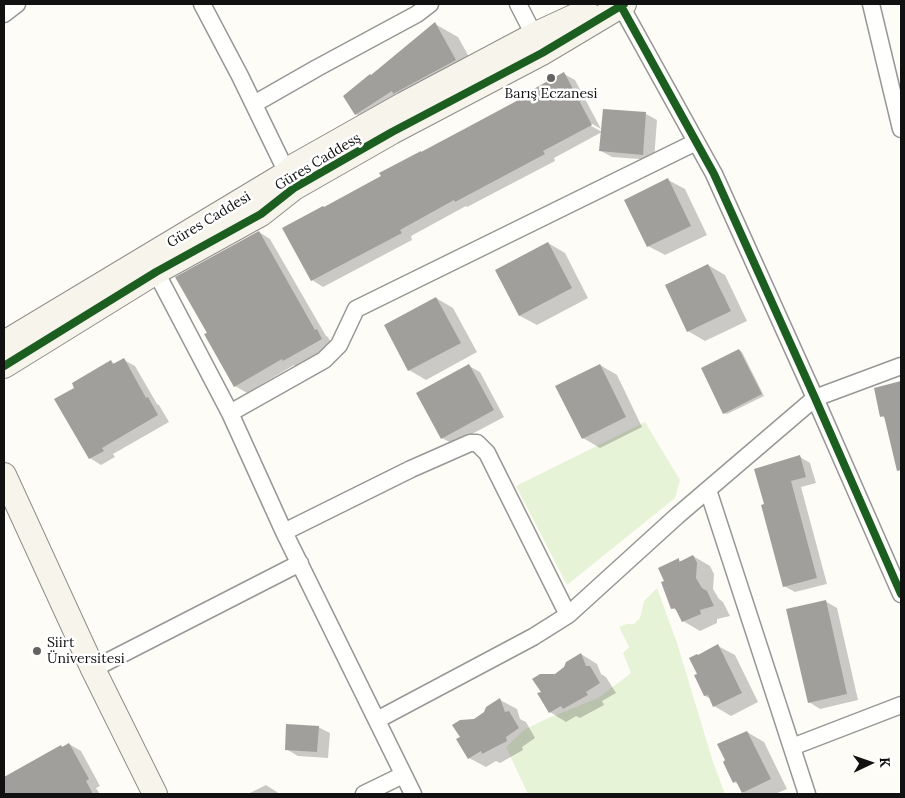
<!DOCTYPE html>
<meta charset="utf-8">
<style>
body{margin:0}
#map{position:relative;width:905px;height:798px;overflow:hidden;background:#fdfcf7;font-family:Lora,serif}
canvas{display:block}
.frame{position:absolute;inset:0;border:5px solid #111;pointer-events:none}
.north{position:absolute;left:845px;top:738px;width:50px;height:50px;-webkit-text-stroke:4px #fff;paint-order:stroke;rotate:87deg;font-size:14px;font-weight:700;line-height:20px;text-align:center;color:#111}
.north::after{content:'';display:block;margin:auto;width:18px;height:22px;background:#111;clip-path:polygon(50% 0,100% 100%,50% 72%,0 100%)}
</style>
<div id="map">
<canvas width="905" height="798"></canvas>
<div class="frame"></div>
<div class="north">K</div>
</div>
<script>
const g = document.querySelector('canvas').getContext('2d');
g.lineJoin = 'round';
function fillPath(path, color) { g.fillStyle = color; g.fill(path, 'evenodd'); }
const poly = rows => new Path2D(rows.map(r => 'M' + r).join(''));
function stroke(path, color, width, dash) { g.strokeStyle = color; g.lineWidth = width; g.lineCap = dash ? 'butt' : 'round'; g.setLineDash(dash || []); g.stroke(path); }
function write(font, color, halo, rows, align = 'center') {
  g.font = font + ' Lora,serif'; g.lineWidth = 5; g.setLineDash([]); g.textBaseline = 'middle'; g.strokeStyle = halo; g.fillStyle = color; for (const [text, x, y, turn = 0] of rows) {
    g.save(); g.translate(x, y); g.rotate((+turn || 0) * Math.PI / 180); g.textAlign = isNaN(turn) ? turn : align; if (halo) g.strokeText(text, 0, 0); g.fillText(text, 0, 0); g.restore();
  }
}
fillPath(poly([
 [645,422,680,480,675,498,567,585,516,486],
 [657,588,677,643,713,762,725,794,528,794,506,747,524,730,544,720,598,698,631,673,623,653,629,647,619,627,627,624,634,624,640,618,644,601]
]), '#e7f3d7');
fillPath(poly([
 [435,24,458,37,478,73,379,128,356,114,371,76],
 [564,74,575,80,601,129,587,121,586,123,602,132,554,158,555,161,467,207,466,206,411,236,412,240,323,287,312,280,325,208,422,153,526,98],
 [646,114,657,120,654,160,612,157,601,151],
 [668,180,685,189,707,235,665,255,648,246],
 [259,232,270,239,326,336,328,337,332,345,296,367,294,365,247,393,235,386,209,333],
 [548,243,565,253,588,298,537,325,520,316,497,271],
 [708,265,725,275,747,321,705,341,688,331,666,286],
 [436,298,453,308,477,352,426,380,409,370],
 [739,350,742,352,764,396,727,414,724,413],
 [124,360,135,366,157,404,159,405,169,422,113,454,115,457,101,465,90,458,76,388,111,362,115,364],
 [600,365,617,375,642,427,600,448,583,438],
 [469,366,480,372,504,417,453,444,442,438],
 [901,382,901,458,894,454,886,419,882,416,875,389],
 [800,457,810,463,816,483,801,487,827,584,795,592,784,586,766,505],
 [693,556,710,566,714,574,713,589,719,599,723,602,730,616,717,619,717,623,700,631,683,621,678,611,672,608,666,582,679,560,682,562],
 [825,601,837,608,858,700,820,709,809,702],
 [718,646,735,655,758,702,731,716,714,706,711,699,705,696,698,674,698,656],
 [581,654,597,664,601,674,606,677,616,693,602,701,604,705,580,718,576,716,566,722,550,712,543,692,555,675],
 [500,700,517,709,520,719,526,722,535,738,522,747,523,750,500,763,496,761,486,767,469,758,475,720],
 [318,727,330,733,328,758,298,756,286,749],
 [747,732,764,742,787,789,775,794,746,794,743,792,740,785,734,782],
 [69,744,81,751,100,786,96,788,100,794,4,794,4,779,61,746,63,748],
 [266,785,277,792,279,794,248,794]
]), '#0003');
fillPath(poly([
 [435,22,456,60,393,94,392,91,355,115,343,96,370,74,371,75],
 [564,72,592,125,543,151,545,154,455,202,454,200,400,230,402,233,311,281,282,228,323,206,324,207,381,176,379,173,421,151,421,152,468,127,524,97,523,95],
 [603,109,646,112,643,155,599,151],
 [668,178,691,226,647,247,624,200],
 [259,231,315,330,317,329,322,339,283,361,282,359,234,387,204,334,207,333,175,277],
 [548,242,572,288,519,316,495,270],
 [708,264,731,311,687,332,665,285],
 [436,297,461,343,408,371,384,325],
 [739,349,762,394,723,414,701,368],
 [124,358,146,398,148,397,158,415,102,448,104,451,89,459,54,399,74,388,72,383,111,360,113,364],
 [469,364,494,410,441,439,416,393],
 [600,364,626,417,582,439,555,386],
 [901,381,901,470,897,471,884,416,880,417,874,388],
 [800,455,806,477,791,481,817,578,783,587,761,505,764,504,754,469],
 [693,555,697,563,696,578,702,588,707,591,714,606,700,610,701,614,682,622,675,608,671,609,661,582,664,581,658,568,679,558,679,562],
 [826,600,847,694,808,703,786,609],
 [718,644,742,693,713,707,708,695,704,696,694,675,697,674,689,658,697,654,698,655],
 [581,653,586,666,590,666,600,683,586,692,588,695,563,709,561,706,549,713,537,693,541,692,532,679,540,674,555,674,564,667,566,662],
 [500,698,505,712,509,711,519,728,506,737,507,741,482,754,481,751,468,759,456,739,460,737,452,725,460,720,474,719,484,712,486,707],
 [286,724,319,726,317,752,285,750],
 [747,731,771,779,742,793,736,781,733,783,723,762,725,760,717,744],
 [69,743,89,779,86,781,93,794,4,794,4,777,61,745,62,747]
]), '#a19f9c');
const street = poly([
 [202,4,240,76,291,181],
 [518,4,534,35],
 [871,4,901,129],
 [621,6,714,174,815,398,901,594],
 [4,14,17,4],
 [254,104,317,68,417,14,430,4],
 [156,272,230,413,284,532,413,794],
 [230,413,324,360,339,345,356,309,696,142],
 [708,490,807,794],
 [284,532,411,469,470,443,477,443,487,453,568,615],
 [93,669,300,563],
 [377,720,533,637,568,615,677,516,815,398,901,366],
 [792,747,901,705],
 [364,794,403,775]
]);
const secondary = poly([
 [4,343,287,173,294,166,404,104,534,35,586,11],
 [4,366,156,272,261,214,294,188,392,132,542,53,624,4],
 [4,475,93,669,155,794]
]);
stroke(street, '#979795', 19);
stroke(secondary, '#8e8d8b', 26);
stroke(street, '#fffffe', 16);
stroke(secondary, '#f6f4eb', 24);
stroke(poly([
 [621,6,714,174,815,398,901,594],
 [4,366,156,272,261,214,294,188,392,132,542,53,624,4]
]), '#1b5e20', 8);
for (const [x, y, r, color] of [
 [551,78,5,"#646362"],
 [37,651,5,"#646362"]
]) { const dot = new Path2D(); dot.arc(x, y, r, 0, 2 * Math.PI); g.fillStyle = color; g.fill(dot); stroke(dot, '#fff', 2); }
write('14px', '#111', '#fff', [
 ["Barış Eczanesi",551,94],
 ["Siirt",47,643,"left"],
 ["Üniversitesi",47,659,"left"]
]);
write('14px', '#111', '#fff', [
 ["Güres Caddesş",318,162,-31],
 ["Güres Caddesi",209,220,-31]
]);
</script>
